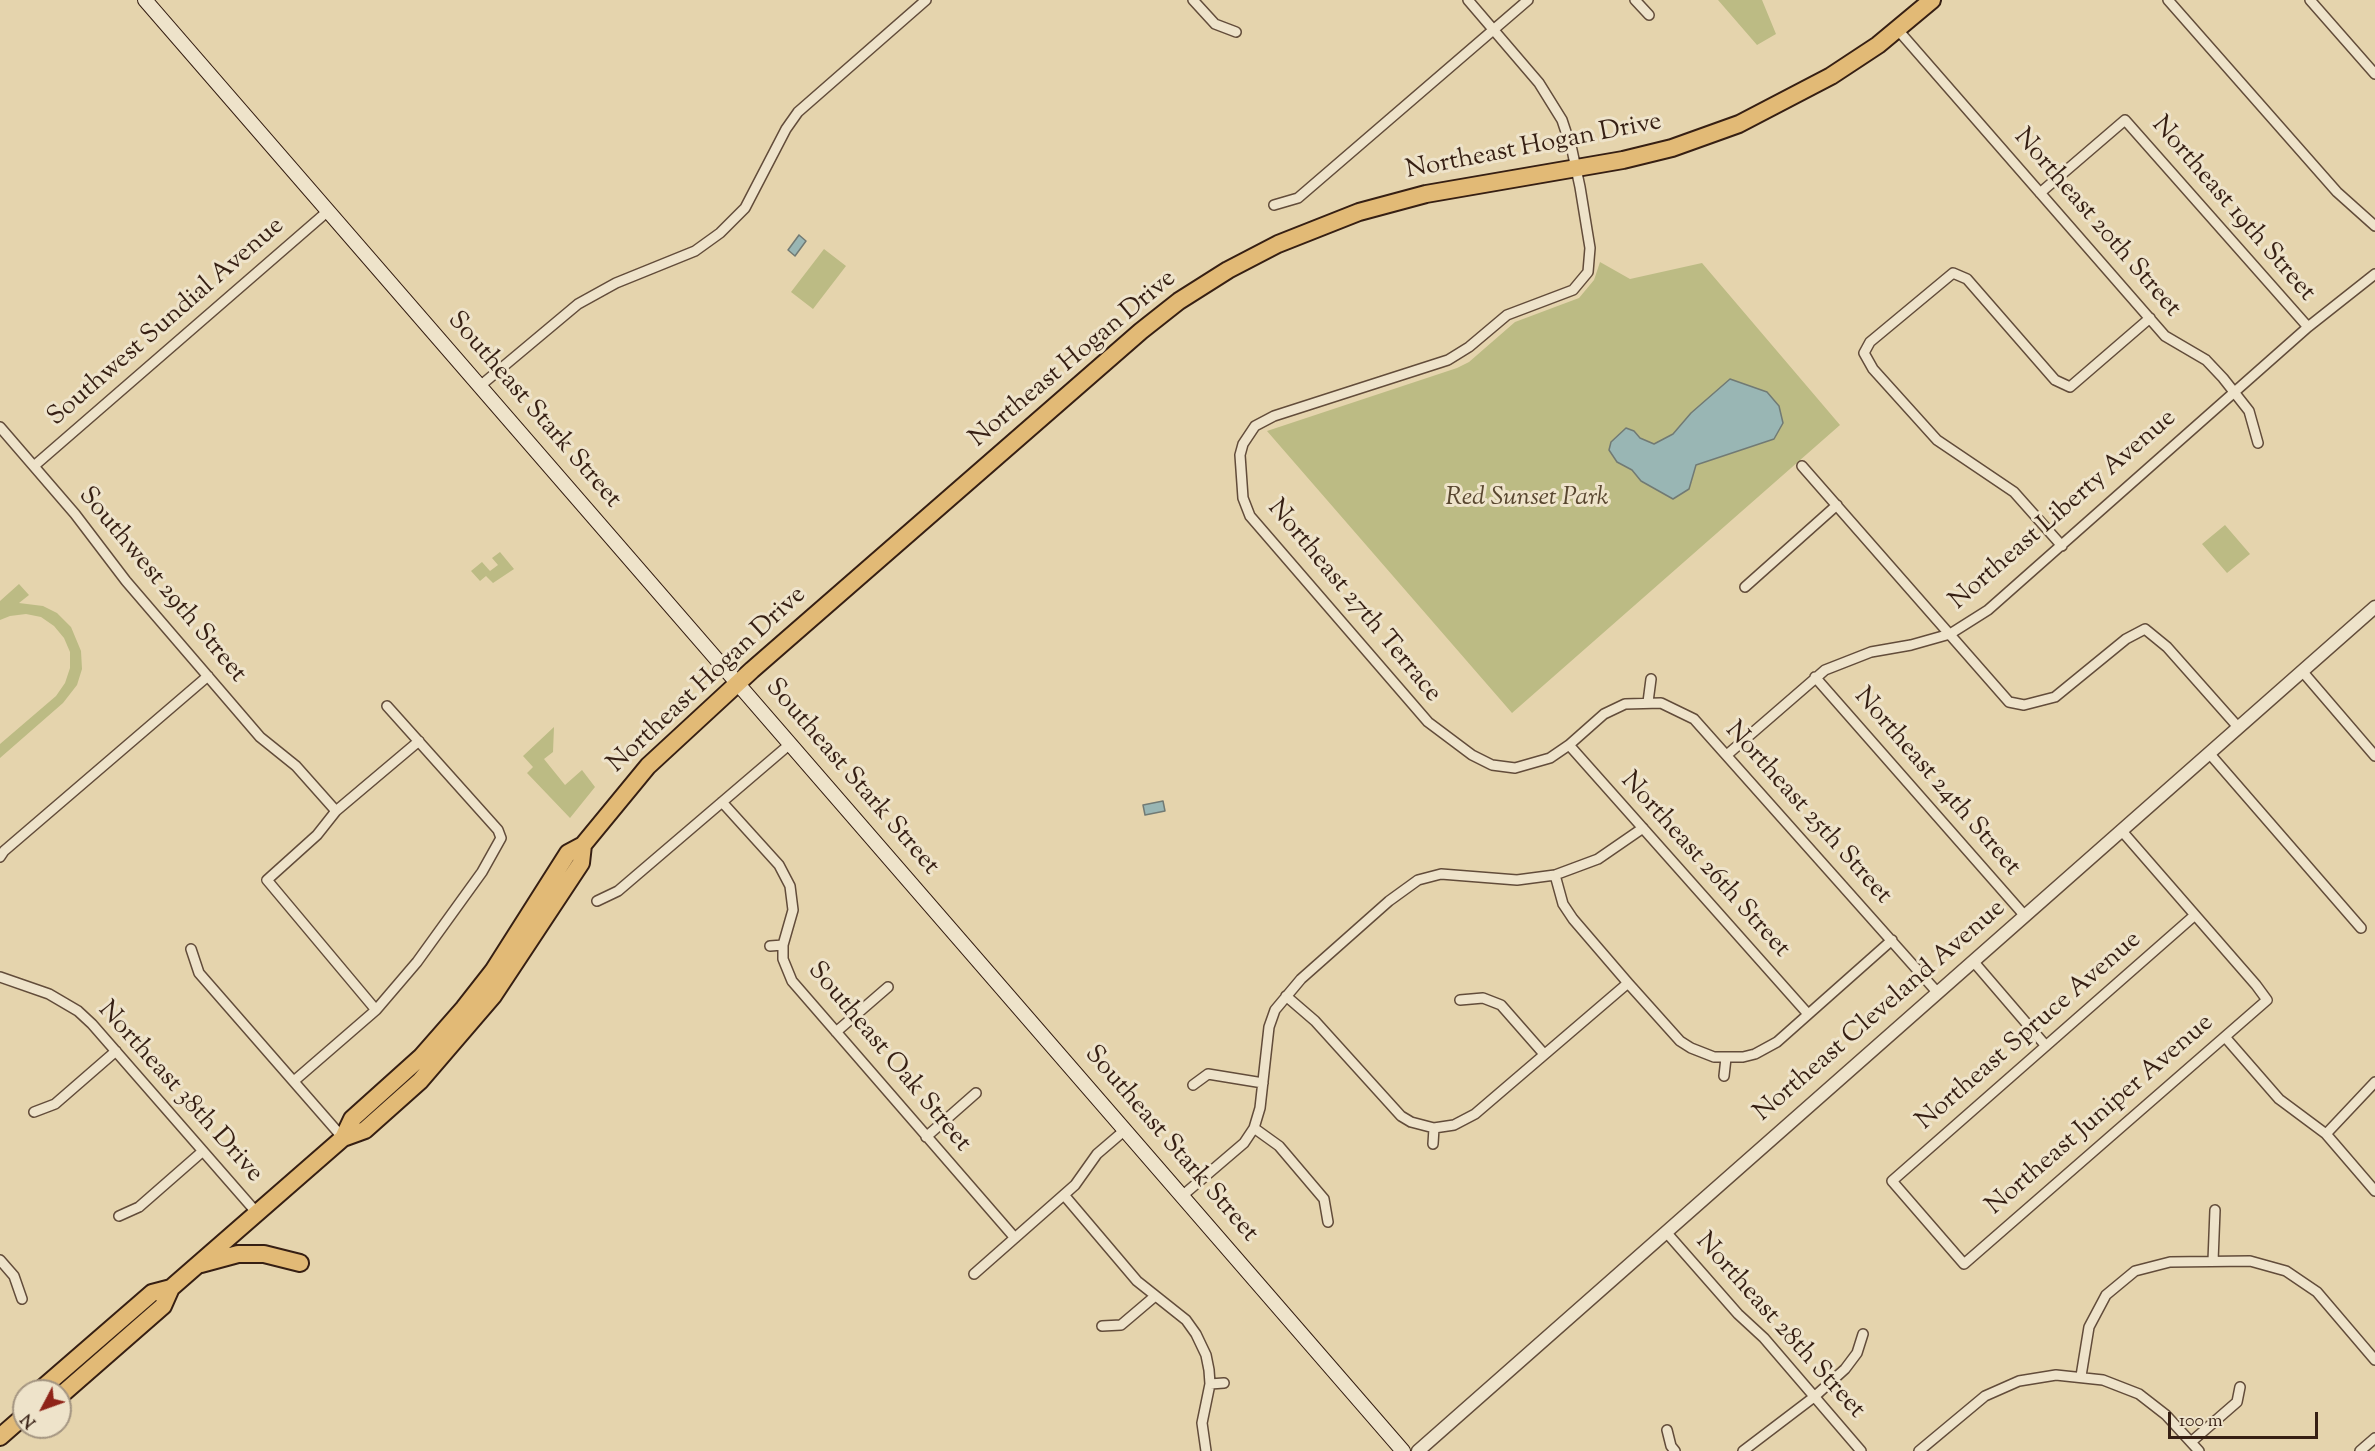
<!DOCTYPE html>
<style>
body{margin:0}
#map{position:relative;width:2375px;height:1451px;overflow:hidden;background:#e5d4ad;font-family:"Sorts Mill Goudy",serif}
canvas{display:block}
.north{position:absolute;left:12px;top:1379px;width:60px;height:60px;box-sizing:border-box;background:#eee3ca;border:2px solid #a49581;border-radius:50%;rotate:229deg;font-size:16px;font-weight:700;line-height:24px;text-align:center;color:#361f13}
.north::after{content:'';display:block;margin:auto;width:21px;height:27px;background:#8f2418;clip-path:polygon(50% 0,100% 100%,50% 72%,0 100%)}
.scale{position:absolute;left:2168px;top:1412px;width:150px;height:27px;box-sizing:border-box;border:3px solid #361f13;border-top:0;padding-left:8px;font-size:18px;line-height:21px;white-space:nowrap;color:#361f13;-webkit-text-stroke:4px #eee3ca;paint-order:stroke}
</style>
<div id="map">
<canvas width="2375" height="1451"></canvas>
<div class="north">N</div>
<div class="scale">100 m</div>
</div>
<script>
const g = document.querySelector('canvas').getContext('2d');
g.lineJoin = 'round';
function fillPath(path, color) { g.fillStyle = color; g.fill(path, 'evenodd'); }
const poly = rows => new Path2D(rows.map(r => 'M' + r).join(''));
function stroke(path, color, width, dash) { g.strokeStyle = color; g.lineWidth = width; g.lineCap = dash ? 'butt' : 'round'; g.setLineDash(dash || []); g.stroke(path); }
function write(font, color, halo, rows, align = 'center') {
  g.font = font + ' "Sorts Mill Goudy",serif'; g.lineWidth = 6; g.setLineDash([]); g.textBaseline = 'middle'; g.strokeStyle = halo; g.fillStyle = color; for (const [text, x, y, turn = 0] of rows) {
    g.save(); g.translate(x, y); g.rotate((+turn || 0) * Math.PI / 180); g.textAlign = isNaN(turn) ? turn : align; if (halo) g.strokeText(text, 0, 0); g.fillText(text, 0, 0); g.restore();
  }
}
fillPath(poly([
 [1718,0,1762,0,1776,34,1757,45],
 [824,249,846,266,813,309,791,292],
 [1600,262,1630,279,1702,263,1840,425,1512,713,1267,431,1457,368,1469,362,1515,322,1579,298,1594,280],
 [2225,525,2250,554,2227,573,2202,544],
 [500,552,514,569,493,583,486,576,480,581,471,571,482,562,490,571,498,565,492,558],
 [19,584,29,595,19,603,43,606,57,613,71,627,81,651,82,669,77,685,63,703,0,758,0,744,56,696,65,683,70,668,70,652,64,638,54,626,41,617,26,614,10,616,0,620,0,601],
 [554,727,553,752,544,759,565,785,582,770,595,787,570,818,527,773,533,767,523,756]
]), '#bcbb84');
const water = poly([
 [799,235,806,241,795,256,788,250,799,235],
 [1730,379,1767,392,1779,406,1783,423,1774,439,1696,465,1689,489,1673,499,1641,481,1632,470,1617,462,1609,450,1611,442,1626,428,1634,431,1640,438,1654,444,1673,434,1691,413,1730,379],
 [1163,801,1165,811,1145,815,1143,805,1163,801]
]);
fillPath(water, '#99b6b4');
stroke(water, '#717a74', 1.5);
const minor = poly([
 [1193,0,1215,24,1236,32],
 [1468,0,1539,83,1562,120,1572,150,1580,187,1590,248,1588,272,1573,290,1507,315,1469,347,1448,360,1274,416,1255,426,1243,444,1240,455,1243,498,1250,516,1428,722,1472,755,1492,765,1515,768,1550,758,1569,745,1604,714,1625,704,1661,703,1694,719,1937,992],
 [1635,0,1649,15],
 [2168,0,2337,192,2375,226],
 [2310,0,2375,74],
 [1898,30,2165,336,2206,360,2223,378,2249,411,2258,443],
 [2040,193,2125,120,2308,327],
 [1274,205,1298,198,1528,0],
 [480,386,578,304,616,283,695,251,720,233,745,208,786,129,798,112,926,0],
 [0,427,75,514,126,581,260,737,296,766,336,811],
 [34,466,328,211],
 [1802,466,2009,702,2024,705,2055,697,2126,639,2145,629,2167,647,2238,727],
 [2062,546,2014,492,1937,440,1873,369,1864,353,1870,342,1953,273,1967,279,2055,380,2070,387,2150,318],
 [1745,587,1837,505],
 [2302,671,2375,756],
 [1815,677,2025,916],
 [1648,702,1651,679],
 [1569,745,1808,1014],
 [2209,753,2361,928],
 [1728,754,1825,670,1871,652,1911,645,1950,634,1988,610,2308,327,2375,274],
 [722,802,779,865,790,886,793,910,783,945,783,959,792,981,1015,1238],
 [2121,830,2256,985,2267,1000,1964,1264,1892,1181,2195,915],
 [0,857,4,851,208,676],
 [1555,875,1563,904,1573,919,1628,983,1680,1041,1691,1048,1714,1057,1743,1057,1755,1054,1777,1042,1892,940],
 [597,901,618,891,790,744],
 [770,946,783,945],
 [191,949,199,973,343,1138],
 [1973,961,2046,1046],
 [0,977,49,994,78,1011,92,1024,257,1213],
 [1286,996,1315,1021,1401,1116,1411,1122,1434,1128,1454,1125,1475,1114,1628,983],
 [1460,1000,1483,998,1501,1005,1544,1054],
 [376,1010,267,880,317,835,336,811,419,741],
 [836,1032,888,987],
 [2225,1037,2279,1099,2326,1134,2375,1191],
 [1724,1076,1726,1058],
 [294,1081,376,1010,417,962,482,872,501,838,498,830,387,706],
 [1193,1085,1208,1074,1263,1083],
 [34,1112,55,1104,116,1051],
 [1254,1128,1279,1146,1324,1199,1328,1222],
 [2326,1134,2375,1082],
 [926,1137,976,1093],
 [1433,1144,1434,1128],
 [1064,1195,1137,1281,1186,1320,1196,1334,1206,1355,1209,1370,1210,1384,1202,1423,1206,1451],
 [1182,1196,1244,1143,1254,1128,1260,1108,1269,1027,1275,1010,1301,979,1389,901,1418,880,1441,874,1517,880,1555,875,1598,859,1643,828],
 [119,1216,139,1207,203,1151],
 [1666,1232,1738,1314,1764,1338,1861,1451],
 [0,1260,14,1276,22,1299],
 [2213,1261,2215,1210],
 [974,1274,1075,1185,1097,1154,1125,1130],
 [1102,1326,1121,1325,1154,1297],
 [2081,1376,2089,1327,2106,1295,2135,1271,2170,1262,2250,1261,2286,1271,2317,1292,2375,1360],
 [1210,1384,1224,1383],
 [1667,1430,1671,1446,1675,1451],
 [2191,1442,2237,1402,2240,1387],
 [1743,1451,1814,1397,1845,1369,1857,1353,1863,1334],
 [1919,1451,1985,1396,2019,1381,2056,1375,2103,1380,2139,1394,2166,1415,2199,1451],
 [2360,1451,2375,1438]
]);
const tertiary = poly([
 [1418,1451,2375,607]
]);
const secondary = poly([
 [145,0,1403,1451]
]);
const trunk = poly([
 [343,1138,352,1119,421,1057,464,1008,493,971,568,853,583,845,648,766,752,670,1141,331,1179,301,1228,270,1278,244,1359,212,1426,194,1623,160,1672,148,1739,124,1831,76,1878,45,1932,0],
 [201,1264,238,1254,264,1254,300,1263],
 [39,1391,152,1293,171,1288,343,1138,365,1130,420,1081,493,996,581,863,583,845],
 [60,1396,163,1306,171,1288],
 [0,1437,24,1416]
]);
stroke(minor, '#624c3a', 12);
stroke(tertiary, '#624c3a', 15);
stroke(secondary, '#361f13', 16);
stroke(trunk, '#361f13', 20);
stroke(minor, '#eee3ca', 9);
stroke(tertiary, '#eee3ca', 12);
stroke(secondary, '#eee3ca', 14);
stroke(trunk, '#e2ba76', 16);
write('26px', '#361f13', '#eee3ca', [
 ["Northeast Hogan Drive",1534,148,-11],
 ["Northeast 19th Street",2232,210,49],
 ["Northeast 20th Street",2096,224,49],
 ["Southwest Sundial Avenue",167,323,-41],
 ["Northeast Hogan Drive",1074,360,-40],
 ["Southeast Stark Street",533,411,49],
 ["Northeast Liberty Avenue",2064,511,-41],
 ["Southwest 29th Street",161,586,50],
 ["Northeast 27th Terrace",1353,602,50],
 ["Northeast Hogan Drive",708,681,-43],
 ["Southeast Stark Street",851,778,49],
 ["Northeast 24th Street",1936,783,49],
 ["Northeast 25th Street",1807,814,48],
 ["Northeast 26th Street",1704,866,48],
 ["Northeast Cleveland Avenue",1881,1012,-41],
 ["Northeast Spruce Avenue",2030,1032,-41],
 ["Southeast Oak Street",888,1058,50],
 ["Northeast 38th Drive",179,1093,48],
 ["Northeast Juniper Avenue",2101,1116,-41],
 ["Southeast Stark Street",1170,1145,49],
 ["Northeast 28th Street",1779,1327,48]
]);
write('italic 26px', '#58462f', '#eee3ca', [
 ["Red Sunset Park",1527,500]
]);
</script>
